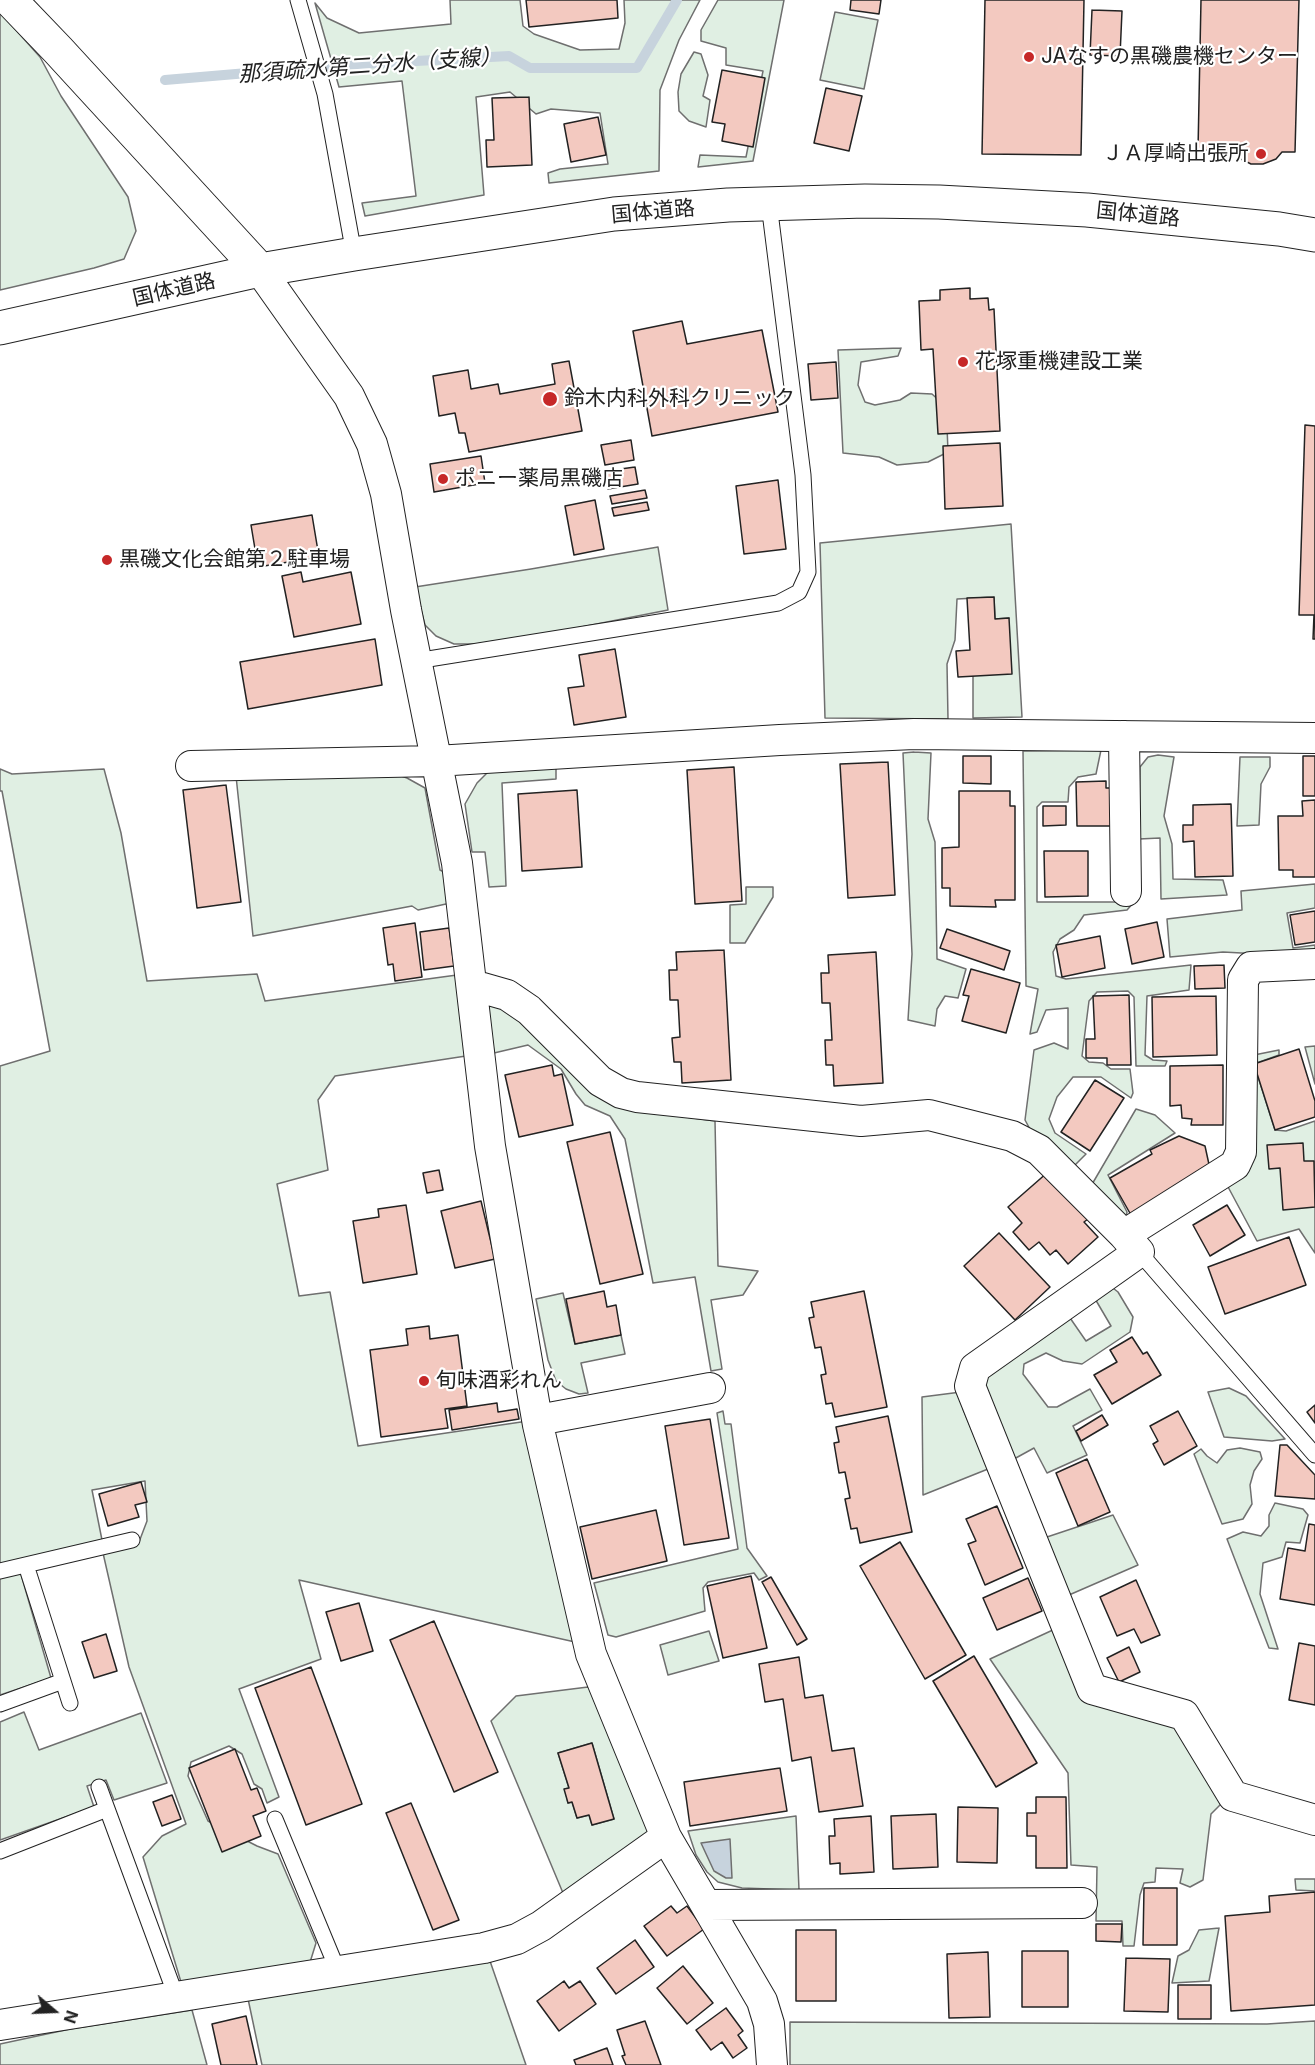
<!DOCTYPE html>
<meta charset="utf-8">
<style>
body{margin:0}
#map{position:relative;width:1315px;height:2065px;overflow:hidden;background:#fff;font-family:Inter,sans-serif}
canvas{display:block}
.north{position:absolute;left:24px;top:1981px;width:60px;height:60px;-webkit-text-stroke:4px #fff;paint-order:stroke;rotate:109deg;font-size:16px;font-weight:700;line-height:24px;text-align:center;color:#222}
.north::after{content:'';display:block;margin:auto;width:21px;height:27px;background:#222;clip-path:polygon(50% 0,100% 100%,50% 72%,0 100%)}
</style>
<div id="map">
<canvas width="1315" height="2065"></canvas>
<div class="north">N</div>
</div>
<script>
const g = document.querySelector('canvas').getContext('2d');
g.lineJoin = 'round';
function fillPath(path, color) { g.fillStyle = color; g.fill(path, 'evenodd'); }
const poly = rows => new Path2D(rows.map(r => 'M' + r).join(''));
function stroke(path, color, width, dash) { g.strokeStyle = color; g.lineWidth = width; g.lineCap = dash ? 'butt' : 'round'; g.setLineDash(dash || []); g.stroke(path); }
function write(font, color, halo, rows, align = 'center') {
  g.font = font + ' Inter,"Noto Sans JP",sans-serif'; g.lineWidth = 4.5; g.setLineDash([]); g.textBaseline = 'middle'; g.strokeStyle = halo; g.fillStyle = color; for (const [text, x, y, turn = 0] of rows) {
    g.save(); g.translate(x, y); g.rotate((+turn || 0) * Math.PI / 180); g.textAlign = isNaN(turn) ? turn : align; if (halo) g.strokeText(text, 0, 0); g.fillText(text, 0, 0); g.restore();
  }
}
const green = poly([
 [450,0,520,0,523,26,534,34,580,50,619,49,625,23,624,0,700,0,679,40,660,90,659,171,549,183,548,173,560,169,608,164,600,113,551,109,536,114,510,92,476,97,484,195,365,216,362,203,416,196,402,81,339,87,315,3,327,18,359,33,451,24,450,0],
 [718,0,784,0,753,161,698,167,700,155,746,157,763,71,726,65,726,48,701,41,701,30,718,0],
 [0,12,40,57,61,96,128,197,136,231,124,259,94,268,0,290,0,12],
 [835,12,878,20,864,89,820,80,835,12],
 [694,52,701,54,708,75,703,96,710,100,706,127,689,121,679,111,678,92,681,74,694,52],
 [901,348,898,356,861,362,858,385,865,402,875,405,900,400,911,393,932,394,943,404,947,426,948,452,928,462,897,465,879,457,843,453,838,350,901,348],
 [1011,524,1022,717,973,718,973,676,1009,618,995,619,994,597,957,599,955,640,947,664,948,719,825,718,820,543,1011,524],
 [658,547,668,610,556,632,476,644,454,644,436,636,425,625,415,587,531,569,658,547],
 [1101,750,1096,774,1078,777,1069,787,1068,802,1042,802,1037,807,1037,902,1134,902,1127,910,1084,915,1074,930,1060,939,1053,952,1056,976,1066,979,1191,965,1189,990,1147,996,1145,1055,1153,1060,1167,1061,1165,1066,1136,1066,1134,997,1128,991,1097,992,1089,1001,1082,1056,1089,1062,1103,1063,1111,1069,1130,1069,1133,1093,1131,1098,1101,1077,1073,1077,1057,1097,1049,1119,1055,1133,1086,1154,1073,1167,1031,1131,1025,1120,1034,1050,1054,1043,1068,1049,1068,1008,1046,1010,1037,1032,1030,1034,1038,989,1026,986,1023,751,1101,750],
 [914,752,931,753,928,819,935,842,937,959,966,969,958,998,945,996,937,1009,935,1026,908,1020,912,954,903,753,914,752],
 [1158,755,1174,757,1164,816,1172,844,1173,879,1223,880,1227,895,1161,899,1160,838,1139,839,1140,767,1148,757,1158,755],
 [1240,757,1270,757,1270,767,1261,784,1259,825,1237,826,1240,757],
 [556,767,556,779,502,783,506,886,489,887,485,852,472,852,465,804,477,783,488,772,556,767],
 [0,769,12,774,104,769,121,833,147,981,257,974,265,1001,457,975,466,1056,335,1076,318,1100,328,1170,277,1184,299,1296,330,1292,358,1446,528,1421,575,1642,299,1580,321,1659,239,1689,279,1797,267,1803,262,1789,254,1784,242,1754,229,1746,191,1762,188,1776,208,1821,257,1846,278,1854,316,1943,307,1972,181,1982,143,1857,162,1836,186,1824,129,1667,103,1553,139,1542,147,1521,145,1481,92,1490,103,1545,20,1571,51,1678,0,1695,0,1066,50,1051,2,791,0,791,0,769],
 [387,771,407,778,425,788,440,870,444,872,452,897,446,904,418,910,412,906,253,936,236,776,387,771],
 [1315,884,1315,908,1287,913,1293,948,1315,945,1315,957,1223,952,1170,957,1167,919,1242,910,1241,891,1315,884],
 [746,887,773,887,773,897,745,943,730,943,730,905,746,904,746,887],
 [494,1003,657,1113,715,1121,718,1266,758,1271,743,1295,711,1300,722,1369,711,1371,695,1277,653,1283,625,1139,610,1116,585,1105,576,1094,561,1069,528,1045,494,1053,488,1005,494,1003],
 [1315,1046,1315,1084,1305,1047,1315,1046],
 [1279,1050,1279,1055,1254,1064,1275,1130,1286,1131,1315,1121,1315,1253,1299,1229,1257,1241,1227,1185,1249,1056,1279,1050],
 [1136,1109,1155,1115,1175,1133,1108,1175,1127,1212,1126,1217,1091,1186,1136,1109],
 [1109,1285,1118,1292,1133,1317,1130,1332,1082,1364,1063,1361,1046,1353,1024,1364,1023,1374,1048,1407,1057,1407,1090,1389,1102,1410,1073,1426,1087,1455,1047,1473,1034,1448,1014,1459,982,1387,986,1373,1068,1315,1086,1341,1111,1326,1094,1297,1109,1285],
 [563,1293,575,1344,621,1335,625,1354,581,1363,588,1393,579,1394,566,1389,556,1381,548,1360,536,1299,563,1293],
 [1229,1388,1246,1396,1285,1439,1272,1441,1224,1437,1208,1392,1229,1388],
 [961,1392,963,1409,988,1469,923,1495,922,1397,961,1392],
 [723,1411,725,1424,731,1424,747,1548,767,1576,759,1580,754,1573,708,1582,703,1588,705,1611,616,1637,608,1635,594,1583,738,1549,717,1413,723,1411],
 [1240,1448,1260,1452,1262,1459,1254,1471,1250,1485,1252,1504,1243,1519,1222,1524,1194,1454,1201,1449,1207,1456,1217,1463,1227,1450,1240,1448],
 [1275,1503,1303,1509,1308,1515,1300,1543,1286,1542,1282,1557,1263,1563,1260,1594,1278,1649,1269,1648,1227,1539,1243,1532,1261,1536,1269,1526,1269,1515,1275,1503],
 [1113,1515,1138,1565,1069,1595,1044,1538,1113,1515],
 [1055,1629,1086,1700,1178,1725,1221,1804,1211,1814,1203,1880,1190,1887,1180,1883,1183,1869,1156,1868,1155,1882,1144,1883,1140,1895,1134,1946,1123,1946,1122,1921,1096,1921,1097,1867,1071,1865,1068,1773,990,1659,1055,1629],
 [709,1631,719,1661,668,1675,660,1645,709,1631],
 [588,1687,601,1700,653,1830,563,1893,491,1721,516,1696,588,1687],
 [592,1743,614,1819,592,1825,589,1815,577,1818,572,1802,568,1803,565,1789,569,1788,558,1753,592,1743],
 [24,1712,39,1750,141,1713,167,1783,114,1800,106,1780,87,1786,94,1807,0,1840,0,1722,24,1712],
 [796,1816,799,1890,742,1888,718,1882,707,1872,696,1855,688,1831,796,1816],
 [1295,1879,1315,1879,1315,1891,1296,1890,1295,1879],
 [1219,1928,1209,1981,1172,1983,1178,1956,1189,1950,1199,1930,1219,1928],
 [490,1961,526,2065,262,2065,247,1994,490,1961],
 [192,2010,207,2065,0,2065,0,2044,70,2029,192,2010],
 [1315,2021,1315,2065,790,2065,790,2022,1267,2024,1315,2021]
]);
fillPath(green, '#e0efe3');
stroke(green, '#6f6f6f', 1.5);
const water = poly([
 [730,1839,732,1878,726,1878,714,1871,701,1843,730,1839]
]);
fillPath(water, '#c7d3dd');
stroke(water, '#6f6f6f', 1.5);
stroke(poly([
 [165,80,342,65,509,56,530,68,637,68,677,0]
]), '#c7d3dd', 10);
const building = poly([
 [526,0,617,0,618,18,529,27,526,0],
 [851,0,881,0,879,14,850,10,851,0],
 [985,0,1084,0,1081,155,982,154,985,0],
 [1201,0,1299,0,1295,152,1282,152,1276,159,1263,164,1251,164,1241,159,1232,151,1198,150,1201,0],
 [1092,10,1122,11,1120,56,1090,55,1092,10],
 [722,70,765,78,753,147,722,141,725,124,712,122,722,70],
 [826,88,862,96,849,151,814,143,826,88],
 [529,97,532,165,487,167,486,140,494,140,492,98,529,97],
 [598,117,606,155,571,162,564,124,598,117],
 [970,288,970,299,988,298,989,310,994,309,1000,431,938,434,933,349,921,350,919,301,940,300,940,290,970,288],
 [682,321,687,344,762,330,778,412,652,436,633,331,682,321],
 [569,361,582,431,469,452,465,433,459,433,455,413,439,416,433,376,468,370,471,389,498,384,500,394,555,384,552,364,569,361],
 [836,362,838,398,811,400,808,364,836,362],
 [1305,425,1315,426,1315,639,1313,639,1314,615,1299,615,1305,425],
 [631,440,634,460,605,465,601,445,631,440],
 [1000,443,1003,506,945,509,943,446,1000,443],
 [481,456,485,483,434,492,430,464,481,456],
 [635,467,638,484,608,489,606,471,635,467],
 [778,480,786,549,744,554,736,486,778,480],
 [645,490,647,498,612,504,610,496,645,490],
 [595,500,604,549,574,555,565,506,595,500],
 [647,502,649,510,614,516,612,508,647,502],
 [312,515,319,557,258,567,251,525,312,515],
 [301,572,303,582,351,572,361,624,294,637,282,576,301,572],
 [994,597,995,619,1009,618,1012,674,958,677,956,651,970,650,967,598,994,597],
 [375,639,382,685,248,709,240,662,375,639],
 [615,649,626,717,574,725,568,688,584,686,579,655,615,649],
 [963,756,991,756,991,784,963,783,963,756],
 [1303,756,1315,756,1315,796,1303,796,1303,756],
 [888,762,895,895,848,898,840,764,888,762],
 [734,767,742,901,695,904,687,770,734,767],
 [1106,781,1106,788,1113,788,1113,826,1077,826,1076,782,1106,781],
 [226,785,241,902,197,908,183,790,226,785],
 [577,790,582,867,522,871,518,794,577,790],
 [959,791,1010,791,1010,806,1015,806,1015,900,995,900,996,907,950,906,950,888,942,888,942,848,959,847,959,791],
 [1315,800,1315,877,1293,877,1293,870,1279,870,1278,816,1303,816,1302,801,1315,800],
 [1231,804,1233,876,1195,877,1194,841,1183,842,1183,825,1193,825,1193,805,1231,804],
 [1043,806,1066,806,1066,825,1043,826,1043,806],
 [1044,851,1088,851,1088,896,1045,897,1044,851],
 [1315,911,1315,942,1295,945,1290,915,1315,911],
 [1157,922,1164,957,1132,964,1125,929,1157,922],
 [415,923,422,977,395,981,393,964,388,965,383,928,415,923],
 [449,928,454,966,424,970,420,932,449,928],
 [947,929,1010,951,1004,970,940,948,947,929],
 [1100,936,1105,968,1062,977,1056,945,1100,936],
 [724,950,731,1080,682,1083,681,1062,674,1062,672,1038,680,1037,678,1000,670,1000,669,970,677,970,676,952,724,950],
 [876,952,883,1083,834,1086,833,1065,826,1065,825,1040,832,1040,830,1003,822,1003,821,973,829,973,828,955,876,952],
 [1224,965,1225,988,1195,989,1194,966,1224,965],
 [971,969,1020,983,1006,1033,962,1021,969,996,963,995,971,969],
 [1129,995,1131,1065,1107,1065,1107,1058,1086,1058,1086,1039,1095,1039,1093,996,1129,995],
 [1216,996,1217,1055,1153,1057,1152,997,1216,996],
 [1299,1049,1315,1101,1315,1117,1275,1130,1254,1064,1299,1049],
 [552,1065,554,1076,562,1074,573,1125,519,1137,505,1075,552,1065],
 [1223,1065,1223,1125,1191,1125,1192,1119,1182,1118,1181,1105,1170,1106,1170,1066,1223,1065],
 [1095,1080,1124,1098,1090,1151,1061,1132,1095,1080],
 [610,1132,643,1274,600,1284,567,1142,610,1132],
 [1179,1136,1205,1146,1210,1169,1131,1215,1110,1178,1152,1154,1150,1150,1179,1136],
 [1303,1143,1304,1161,1314,1161,1315,1207,1283,1210,1280,1168,1269,1169,1267,1145,1303,1143],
 [439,1170,443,1190,427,1193,423,1173,439,1170],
 [1048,1172,1088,1219,1084,1222,1098,1237,1068,1264,1056,1250,1050,1255,1039,1242,1029,1250,1013,1232,1022,1223,1008,1207,1048,1172],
 [481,1201,495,1259,455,1268,441,1211,481,1201],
 [406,1205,417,1274,363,1283,353,1221,379,1217,378,1209,406,1205],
 [1227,1205,1245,1235,1210,1256,1193,1225,1227,1205],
 [999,1233,1050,1287,1015,1320,964,1266,999,1233],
 [1289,1237,1306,1285,1225,1314,1208,1267,1289,1237],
 [604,1291,607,1307,616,1305,621,1335,575,1344,566,1299,604,1291],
 [864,1291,887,1407,835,1417,832,1403,826,1404,821,1375,826,1374,821,1347,815,1348,809,1318,814,1317,811,1302,864,1291],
 [429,1326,430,1339,458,1335,467,1406,445,1409,448,1428,381,1437,370,1350,408,1345,406,1329,429,1326],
 [1132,1337,1143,1354,1147,1352,1161,1375,1112,1404,1094,1375,1117,1362,1110,1350,1132,1337],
 [497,1403,498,1412,517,1409,519,1419,452,1430,449,1410,497,1403],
 [1315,1405,1315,1423,1307,1412,1315,1405],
 [1178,1411,1197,1446,1164,1465,1153,1444,1158,1441,1150,1426,1178,1411],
 [1102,1415,1108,1425,1081,1441,1076,1431,1102,1415],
 [888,1416,912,1532,860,1543,857,1528,851,1529,845,1499,850,1498,845,1472,839,1473,834,1443,839,1442,836,1427,888,1416],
 [710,1419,729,1538,684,1545,665,1426,710,1419],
 [1280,1445,1287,1445,1315,1475,1315,1499,1275,1496,1280,1445],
 [1087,1459,1110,1512,1078,1526,1056,1473,1087,1459],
 [141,1482,147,1502,135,1505,139,1517,108,1526,99,1494,141,1482],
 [997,1506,1023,1568,985,1585,968,1544,976,1541,966,1519,997,1506],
 [656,1510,667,1561,592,1579,580,1527,656,1510],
 [1309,1524,1315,1525,1315,1605,1280,1599,1288,1548,1305,1551,1309,1524],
 [900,1542,966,1655,925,1679,860,1566,900,1542],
 [751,1576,767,1648,723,1658,707,1586,751,1576],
 [771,1577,807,1639,797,1645,762,1582,771,1577],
 [1028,1578,1042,1611,997,1630,983,1598,1028,1578],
 [1136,1580,1160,1635,1141,1643,1134,1629,1117,1636,1100,1597,1136,1580],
 [359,1603,373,1651,341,1661,326,1612,359,1603],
 [434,1621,498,1772,454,1792,390,1640,434,1621],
 [106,1634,117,1671,94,1678,82,1642,106,1634],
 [1299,1643,1315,1646,1315,1705,1289,1700,1299,1643],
 [1129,1647,1140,1672,1119,1682,1107,1658,1129,1647],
 [974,1656,1037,1763,996,1787,933,1681,974,1656],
 [799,1657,805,1698,823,1695,832,1751,854,1748,863,1806,819,1812,811,1757,792,1761,783,1699,765,1702,759,1664,799,1657],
 [311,1667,362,1804,306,1825,255,1688,311,1667],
 [592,1743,614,1819,592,1825,589,1815,577,1818,572,1802,568,1803,564,1789,569,1788,558,1753,592,1743],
 [235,1749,251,1790,257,1788,266,1811,253,1816,261,1836,222,1852,189,1768,235,1749],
 [780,1768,787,1811,690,1826,684,1782,780,1768],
 [172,1795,181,1819,162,1826,153,1802,172,1795],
 [1036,1797,1066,1797,1067,1868,1036,1868,1036,1836,1027,1836,1027,1813,1036,1813,1036,1797],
 [411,1803,459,1920,433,1930,386,1813,411,1803],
 [958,1807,998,1808,997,1863,957,1862,958,1807],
 [936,1814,938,1867,893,1869,891,1816,936,1814],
 [871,1816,874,1872,840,1874,840,1863,830,1864,829,1836,835,1836,834,1819,871,1816],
 [1144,1888,1177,1888,1177,1945,1143,1945,1144,1888],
 [1315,1892,1315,2005,1231,2011,1225,1916,1270,1912,1269,1896,1315,1892],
 [671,1906,677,1913,687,1906,704,1929,667,1956,644,1926,671,1906],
 [1096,1924,1122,1924,1121,1942,1096,1941,1096,1924],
 [796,1930,836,1930,836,2001,796,2001,796,1930],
 [635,1940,654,1967,616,1994,597,1968,635,1940],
 [1022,1951,1068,1951,1068,2007,1022,2007,1022,1951],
 [988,1952,990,2017,949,2018,947,1954,988,1952],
 [1126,1958,1170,1959,1168,2012,1124,2011,1126,1958],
 [683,1966,713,2003,687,2024,657,1988,683,1966],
 [564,1981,569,1988,580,1981,596,2004,559,2031,537,2001,564,1981],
 [1178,1985,1211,1985,1211,2019,1178,2019,1178,1985],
 [726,2008,743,2031,738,2035,747,2048,733,2058,722,2042,711,2050,696,2030,726,2008],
 [246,2016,257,2065,221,2065,212,2024,246,2016],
 [645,2021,661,2065,626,2065,622,2056,625,2055,617,2030,645,2021],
 [607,2048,613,2065,576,2065,574,2060,607,2048]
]);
fillPath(building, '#f3c9c0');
stroke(building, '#222', 1.5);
const service = poly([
 [298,0,325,94,354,254],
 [416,661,778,603,799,592,808,572,803,475,769,204],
 [1139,1252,1315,1455],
 [26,1565,70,1703],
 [0,1571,132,1540],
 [0,1704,63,1681],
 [99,1787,176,1996],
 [275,1819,338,1971],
 [0,1851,107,1809]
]);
const minor = poly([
 [1124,736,1126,891],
 [191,766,436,761,780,740,914,734,1315,738],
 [1315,964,1251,967,1243,980,1241,1152,1235,1165,1124,1235,1139,1252,975,1368,970,1386,1092,1689,1184,1715,1233,1796,1315,1820],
 [472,985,507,995,529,1010,600,1081,621,1093,637,1097,861,1121,929,1115,1012,1136,1039,1150,1124,1235],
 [538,1420,710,1388],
 [666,1837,762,2001,769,2024,772,2065],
 [706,1905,1082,1903],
 [0,2025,484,1948,517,1939,541,1926,666,1837,591,1654,538,1425,490,1146,457,863,406,610,386,494,372,444,349,396,260,270]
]);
const tertiary = poly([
 [10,0,58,50,260,270],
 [0,328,260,270,354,254,614,214,728,205,865,201,939,202,1087,210,1279,229,1315,235]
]);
stroke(service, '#222', 17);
stroke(minor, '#222', 32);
stroke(tertiary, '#222', 35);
stroke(service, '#fff', 15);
stroke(minor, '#fff', 30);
stroke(tertiary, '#fff', 33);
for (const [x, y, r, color] of [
 [1029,57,6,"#c62828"],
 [1261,154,6,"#c62828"],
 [963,362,6,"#c62828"],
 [550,399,8,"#c62828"],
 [443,479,6,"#c62828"],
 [107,560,6,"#c62828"],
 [424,1381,6,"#c62828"]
]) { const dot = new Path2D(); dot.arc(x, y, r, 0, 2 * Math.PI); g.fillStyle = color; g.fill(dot); stroke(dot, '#fff', 2); }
write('21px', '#222', '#fff', [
 ["JAなすの黒磯農機センター",1041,57],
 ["ＪＡ厚崎出張所",1249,154,"right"],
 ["花塚重機建設工業",975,362],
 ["鈴木内科外科クリニック",564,399],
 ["ポニー薬局黒磯店",455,479],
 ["黒磯文化会館第２駐車場",119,560],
 ["旬味酒彩れん",436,1381]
], 'left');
write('21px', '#222', '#fff', [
 ["国体道路",653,212,-5],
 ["国体道路",1138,215,6],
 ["国体道路",174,290,-13]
]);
write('italic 22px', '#222', '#fff', [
 ["那須疏水第二分水（支線）",370,66,-4]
]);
</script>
